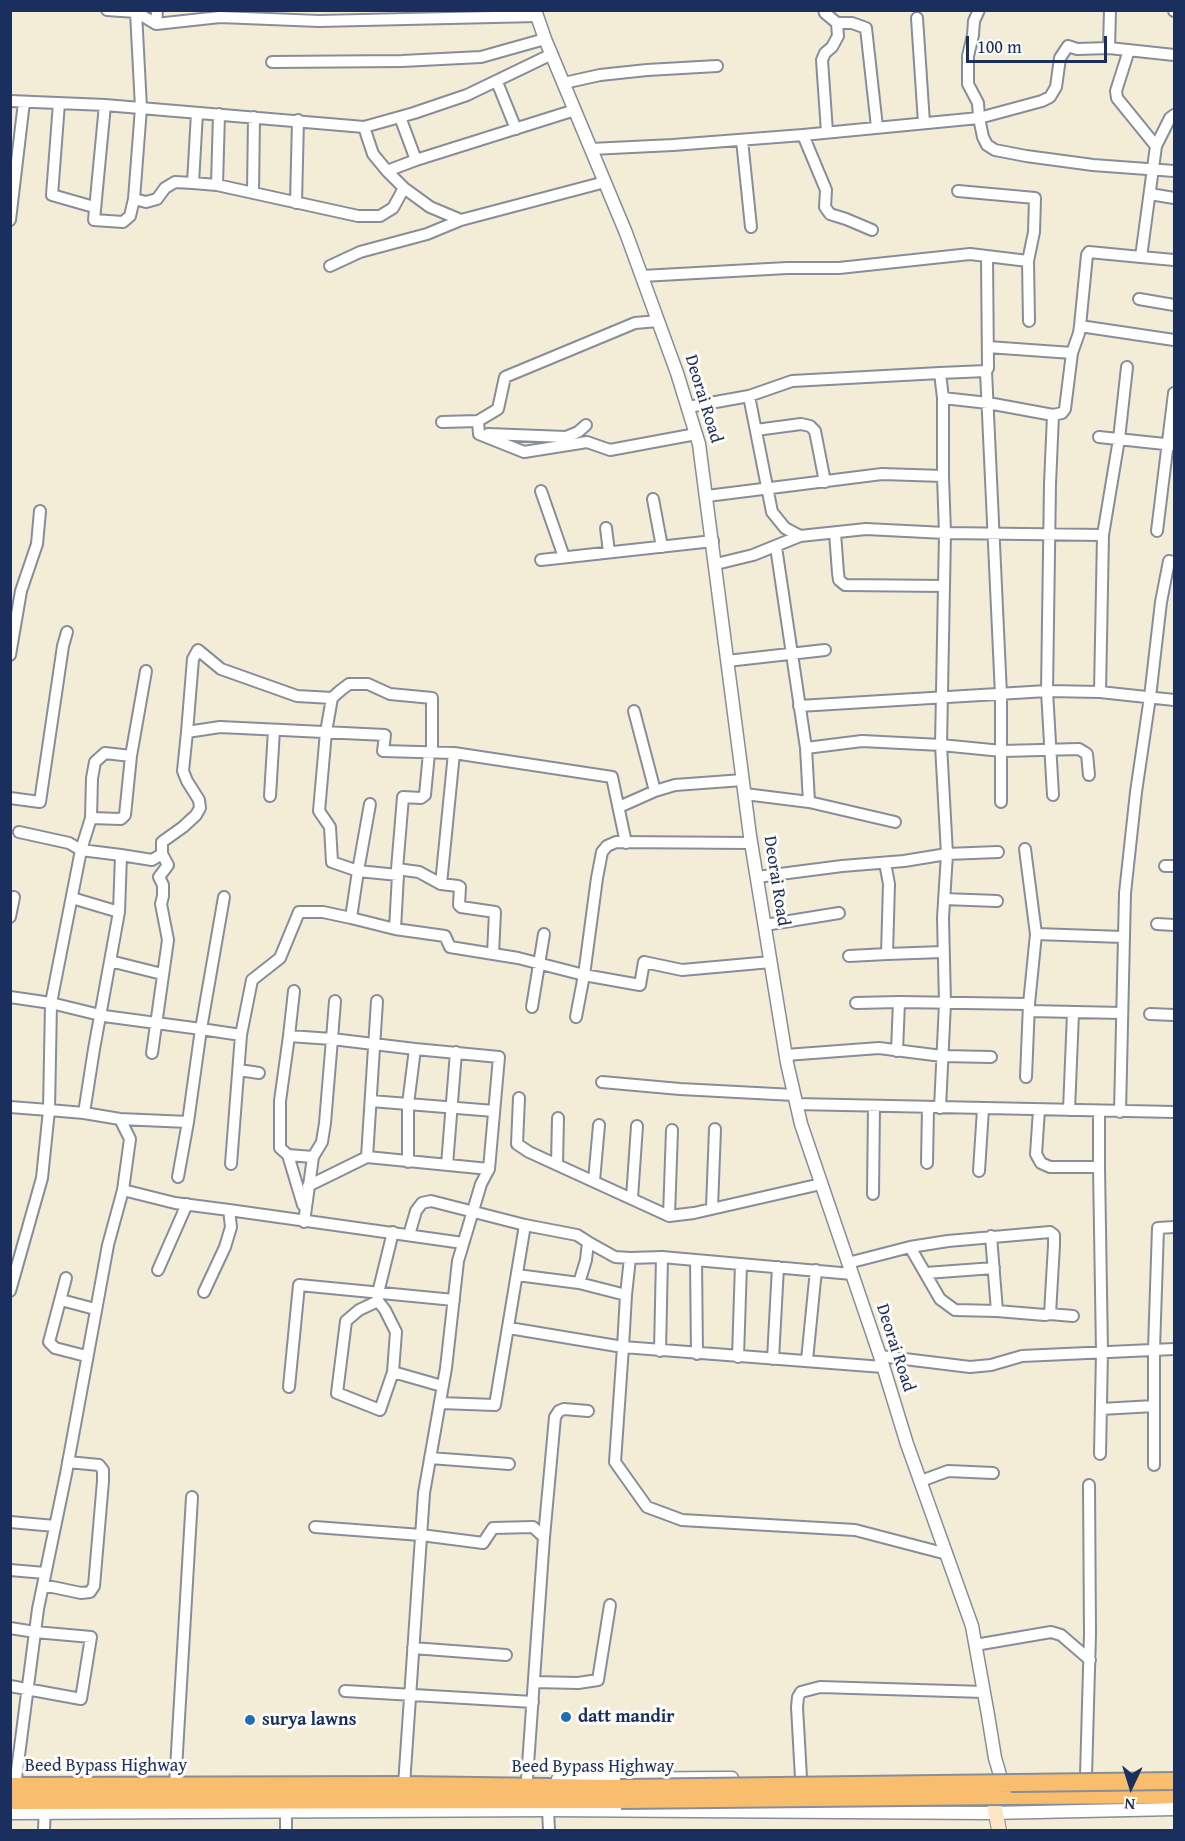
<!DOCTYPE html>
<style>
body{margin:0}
#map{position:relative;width:1185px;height:1841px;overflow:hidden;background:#f3ecd7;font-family:"Gentium Book Plus",serif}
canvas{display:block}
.frame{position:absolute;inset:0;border:12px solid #1b2f5e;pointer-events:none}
.north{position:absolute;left:1101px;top:1757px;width:60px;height:60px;-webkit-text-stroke:4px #fdfcf7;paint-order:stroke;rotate:184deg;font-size:16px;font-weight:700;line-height:24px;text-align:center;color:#1b2f5e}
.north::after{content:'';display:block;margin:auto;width:21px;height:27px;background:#1b2f5e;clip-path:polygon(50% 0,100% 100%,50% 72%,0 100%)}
.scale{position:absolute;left:966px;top:36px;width:141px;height:27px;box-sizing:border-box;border:3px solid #1b2f5e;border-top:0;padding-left:8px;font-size:18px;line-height:21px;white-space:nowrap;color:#1b2f5e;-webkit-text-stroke:4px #fdfcf7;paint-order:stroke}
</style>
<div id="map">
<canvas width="1185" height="1841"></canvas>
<div class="frame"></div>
<div class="north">N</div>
<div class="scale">100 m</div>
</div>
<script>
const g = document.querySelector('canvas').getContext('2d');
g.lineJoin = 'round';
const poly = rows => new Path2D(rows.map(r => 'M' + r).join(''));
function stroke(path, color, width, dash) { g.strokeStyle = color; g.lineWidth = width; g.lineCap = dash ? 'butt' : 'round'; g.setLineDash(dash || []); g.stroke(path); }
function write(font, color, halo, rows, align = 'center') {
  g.font = font + ' "Gentium Book Plus",serif'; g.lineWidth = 6; g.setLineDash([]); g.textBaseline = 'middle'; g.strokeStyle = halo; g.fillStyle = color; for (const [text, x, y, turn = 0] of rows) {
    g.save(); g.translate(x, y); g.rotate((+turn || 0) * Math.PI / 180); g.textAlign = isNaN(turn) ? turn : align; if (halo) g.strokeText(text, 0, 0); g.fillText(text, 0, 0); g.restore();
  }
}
const minor = poly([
 [107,10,136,12,156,24,220,17,319,21,537,16],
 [824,10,825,13,837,23,852,23,866,28,877,127],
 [979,10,974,21,973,35,968,56,968,84,978,103,979,118,1042,101,1050,97,1056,87,1060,58,1068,46,1077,49,1109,48],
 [1110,10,1109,48,1174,55],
 [1174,10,1174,11],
 [136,12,141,108,134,199,146,202,157,199,165,188,175,182,193,183,217,185,358,216,380,216,393,208,404,188,430,207,461,220],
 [917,18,924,123],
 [156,24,157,10],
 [1129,50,1116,91,1117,98,1156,146,1141,257,1174,260],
 [272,62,402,61,481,57,545,39],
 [497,82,516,129],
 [564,83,600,75,647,70,717,66],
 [10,101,105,105,364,127,373,154,387,171,416,160,575,110],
 [59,103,52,195,94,207],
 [105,105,94,220,123,222,130,216,134,199],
 [400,117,416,160],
 [364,127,414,113,467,95,552,54],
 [827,132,822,60,825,53,832,47,838,36,837,23],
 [803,135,826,190,825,207,830,214,846,219,872,230],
 [742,140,751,227],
 [1156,146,1170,118,1174,115],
 [591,149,673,145,803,135,979,118,983,137,987,145,995,150,1026,156,1093,165,1174,171],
 [387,171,404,188],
 [193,183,197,113],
 [217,185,219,114],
 [958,191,1035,198,1034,232,1028,261],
 [253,193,254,117],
 [1150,194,1174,198],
 [296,203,298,120],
 [10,220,24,102],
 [330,266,360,252,427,234,461,220,605,182],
 [642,276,787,268,839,268,970,254,1028,261,1029,321],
 [1139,299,1174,305],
 [1080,326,1087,255,1089,252,1141,257],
 [988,347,1072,353],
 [986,371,1001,695,1001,802],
 [940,373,986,371,988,368,987,256],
 [749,396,772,512,785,528,800,536,866,529,945,533,1103,535,1100,692],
 [688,407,749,396,792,381,940,373,943,398,988,403,1053,415,1062,413,1065,409,1072,353,1079,333,1080,326,1174,340],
 [1053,415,1050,484,1047,691,1053,795],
 [478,421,498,409,505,377,635,323,658,321],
 [442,422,478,421,479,434,524,452,587,442,610,450,696,434],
 [756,430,801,424,810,426,815,431,825,482],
 [488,434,566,437,578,432,586,425],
 [1099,437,1174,445],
 [541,491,564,557],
 [707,496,882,474,943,476],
 [653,499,662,547],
 [606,528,609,552],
 [1157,531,1174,393],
 [835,533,838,573,839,580,845,585,944,586],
 [1103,535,1119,439,1127,367],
 [541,560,713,541],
 [716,564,753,555,800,536],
 [10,655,21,591,37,544,40,511],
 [727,661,825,650],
 [799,706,1047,691,1100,692,1174,700],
 [634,711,655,791],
 [187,732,193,659,198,650,221,669,297,696,332,698],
 [806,748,862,741,941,745,1002,751,1079,749,1087,754,1089,775],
 [429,753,425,795,421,798,403,797,397,869,419,872,441,884,458,886,460,887,459,905,461,907,495,912,493,954],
 [745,794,809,802,806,748,776,547],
 [270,796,274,730],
 [10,798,40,802,63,646,67,632],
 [809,802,895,822],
 [370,804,358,871,332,862,330,827,319,811,326,732,332,698,341,690,349,684,368,684,390,694,432,698,432,753],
 [619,807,655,791,675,785,743,780],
 [91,818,92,778,95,762,105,753,131,756],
 [19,832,69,843,81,850,51,1003,49,1110,84,1113,120,1119,188,1122],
 [1025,849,1036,934,1029,1004,1026,1077],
 [121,855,152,860,162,854,162,842,183,827,196,815,200,808,199,800,187,781,183,771,187,732,220,727,385,735,383,751,454,753,612,777,626,843],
 [885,863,889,884,887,954,943,952],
 [1165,866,1174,866],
 [397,869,398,875,358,871,351,918,395,929,445,936,450,947,518,958,584,975,640,985,644,962,682,970,771,962],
 [757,877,842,866,904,861,947,854,998,852],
 [441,884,454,753],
 [224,897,201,1029,241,1035,231,1164],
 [72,898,119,912],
 [944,899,997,901],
 [10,917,14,897],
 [1157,924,1174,925],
 [765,925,839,913],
 [395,929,398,875],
 [1036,934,1123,937],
 [849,956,887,954],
 [110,961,162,974],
 [10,997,51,1003,104,1016,201,1029,188,1122,178,1177],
 [335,1001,332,1039,325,1123,322,1142,313,1157,288,1155,280,1148,280,1101,289,1036,332,1039,415,1049,408,1104,408,1162],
 [856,1003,899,1002],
 [532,1007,544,934],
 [1029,1011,1122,1013],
 [1150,1014,1174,1015],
 [576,1017,584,975,597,878,602,852,607,846,616,842,751,843],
 [241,1035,252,980,280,958,299,912,323,912,351,918],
 [289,1036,294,991],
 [897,1051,899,1002,1029,1004],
 [152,1053,168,940,161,904,163,896,163,885,159,877,168,865,162,854],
 [786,1055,879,1048,942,1056,991,1057],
 [239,1070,259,1073],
 [602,1082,680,1089,794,1095],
 [519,1098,517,1144,529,1152,669,1216,694,1213,821,1184],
 [371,1101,494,1111],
 [796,1104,1174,1112],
 [10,1107,49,1110,42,1178,10,1291],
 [940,1108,945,1003,943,918,947,854,941,745,945,533,943,476,943,398],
 [1039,1110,1036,1154,1041,1163,1050,1167,1099,1167,1102,1352,1100,1454],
 [1069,1110,1073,1013],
 [1099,1111,1099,1167],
 [1120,1112,1125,893,1136,792,1150,697,1161,602,1169,561,1174,562],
 [84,1113,94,1049,119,912,121,855,81,850,91,818,121,819,125,815,131,756,146,671],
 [288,1155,303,1205],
 [367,1157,377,1001],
 [927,1163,928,1108],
 [557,1164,558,1118],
 [447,1165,456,1052],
 [979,1171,983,1109],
 [594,1181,599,1125],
 [308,1186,367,1157,489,1169],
 [123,1190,175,1203,229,1210],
 [873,1194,874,1106],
 [632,1198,637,1126],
 [712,1208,715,1129],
 [669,1216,672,1130],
 [304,1222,313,1157],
 [393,1232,378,1293,378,1301,385,1310,396,1332,393,1372,442,1386],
 [409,1235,416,1211,422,1203,431,1201,525,1225,577,1235,588,1242],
 [991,1236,997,1311],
 [630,1258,626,1295,623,1347,883,1367],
 [696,1260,697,1354],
 [848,1263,910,1247,948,1241,1050,1232,1054,1235,1054,1245,1050,1314,1045,1315,997,1311,955,1310,940,1299,910,1247],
 [158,1270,187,1204],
 [926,1273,994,1268],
 [517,1275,579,1283,586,1260,588,1242,615,1257,630,1258,662,1257,852,1274],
 [66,1278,49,1342,55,1348,86,1356],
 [579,1283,626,1295],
 [204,1292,225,1247,231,1227,229,1210,463,1243],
 [61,1300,95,1309],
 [378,1301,359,1310,346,1321,337,1393,380,1410,393,1372],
 [1050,1314,1073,1316],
 [509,1328,623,1347,615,1462,647,1507,682,1520,855,1530,947,1554],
 [660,1351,662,1257],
 [880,1356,970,1367,991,1365,1022,1356,1174,1349],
 [738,1357,741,1264],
 [773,1359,778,1267],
 [807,1360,816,1270],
 [289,1387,299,1285,454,1300],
 [440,1403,495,1405,525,1225],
 [1101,1409,1154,1406],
 [430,1458,509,1464],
 [1154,1465,1154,1349,1158,1228,1174,1227],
 [921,1481,948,1471,993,1473],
 [10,1522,55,1526],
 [315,1527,421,1535,483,1543,493,1528,533,1527,544,1537,527,1779],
 [544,1537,555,1417,559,1411,564,1409,588,1411],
 [10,1570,45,1573],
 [43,1585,81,1593,90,1592,94,1586,103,1481,103,1470,99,1465,68,1462],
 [10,1628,35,1632,91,1637,81,1699,10,1686],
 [975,1645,1051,1632,1061,1635,1090,1660],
 [413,1648,506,1655],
 [534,1682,578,1683,598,1680,610,1605],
 [345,1691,533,1702],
 [1086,1776,1090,1634,1089,1485],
 [801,1778,797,1707,798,1697,801,1692,820,1687,984,1692],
 [404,1785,424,1493,446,1368,458,1261,481,1184,489,1169,499,1057,415,1049],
 [15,1786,38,1609,66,1474,108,1245,123,1190,130,1139,120,1119],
 [175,1786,192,1497],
 [548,1810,549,1830],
 [44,1830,45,1805],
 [286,1830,286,1804]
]);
const tertiary = poly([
 [535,10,545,39,626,233,677,373,699,444,750,836,787,1063,801,1124,880,1356,907,1444,972,1626,988,1715,995,1758,1000,1775],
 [558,1779,732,1778],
 [10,1813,548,1810,990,1813,1174,1809]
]);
const secondary = poly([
 [991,1788,999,1830]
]);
const trunk = poly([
 [10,1786,404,1785,620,1788],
 [1004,1796,1174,1795],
 [10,1801,621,1800]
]);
stroke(minor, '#878e9a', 14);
stroke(tertiary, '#878e9a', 15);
stroke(secondary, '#878e9a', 16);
stroke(trunk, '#878e9a', 20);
stroke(minor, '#fff', 10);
stroke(tertiary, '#fff', 12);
stroke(secondary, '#fde5c5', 14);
stroke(trunk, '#f9be6d', 16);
const trunkBridge = poly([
 [620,1788,1174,1781],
 [621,1800,1004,1796]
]);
stroke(trunkBridge, '#878e9a', 20, []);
stroke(trunkBridge, '#f9be6d', 16);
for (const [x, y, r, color] of [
 [566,1717,6,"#1f6fb2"],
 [250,1720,6,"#1f6fb2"]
]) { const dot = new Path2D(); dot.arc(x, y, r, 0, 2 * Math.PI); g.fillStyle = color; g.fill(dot); stroke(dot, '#fdfcf7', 2); }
write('18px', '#1b2f5e', '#fdfcf7', [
 ["Deorai Road",703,399,73],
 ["Deorai Road",776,881,81],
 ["Deorai Road",895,1348,72],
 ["Beed Bypass Highway",106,1766],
 ["Beed Bypass Highway",593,1767]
]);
write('bold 18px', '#1b2f5e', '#fdfcf7', [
 ["datt mandir",578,1717],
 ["surya lawns",262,1720]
], 'left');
</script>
